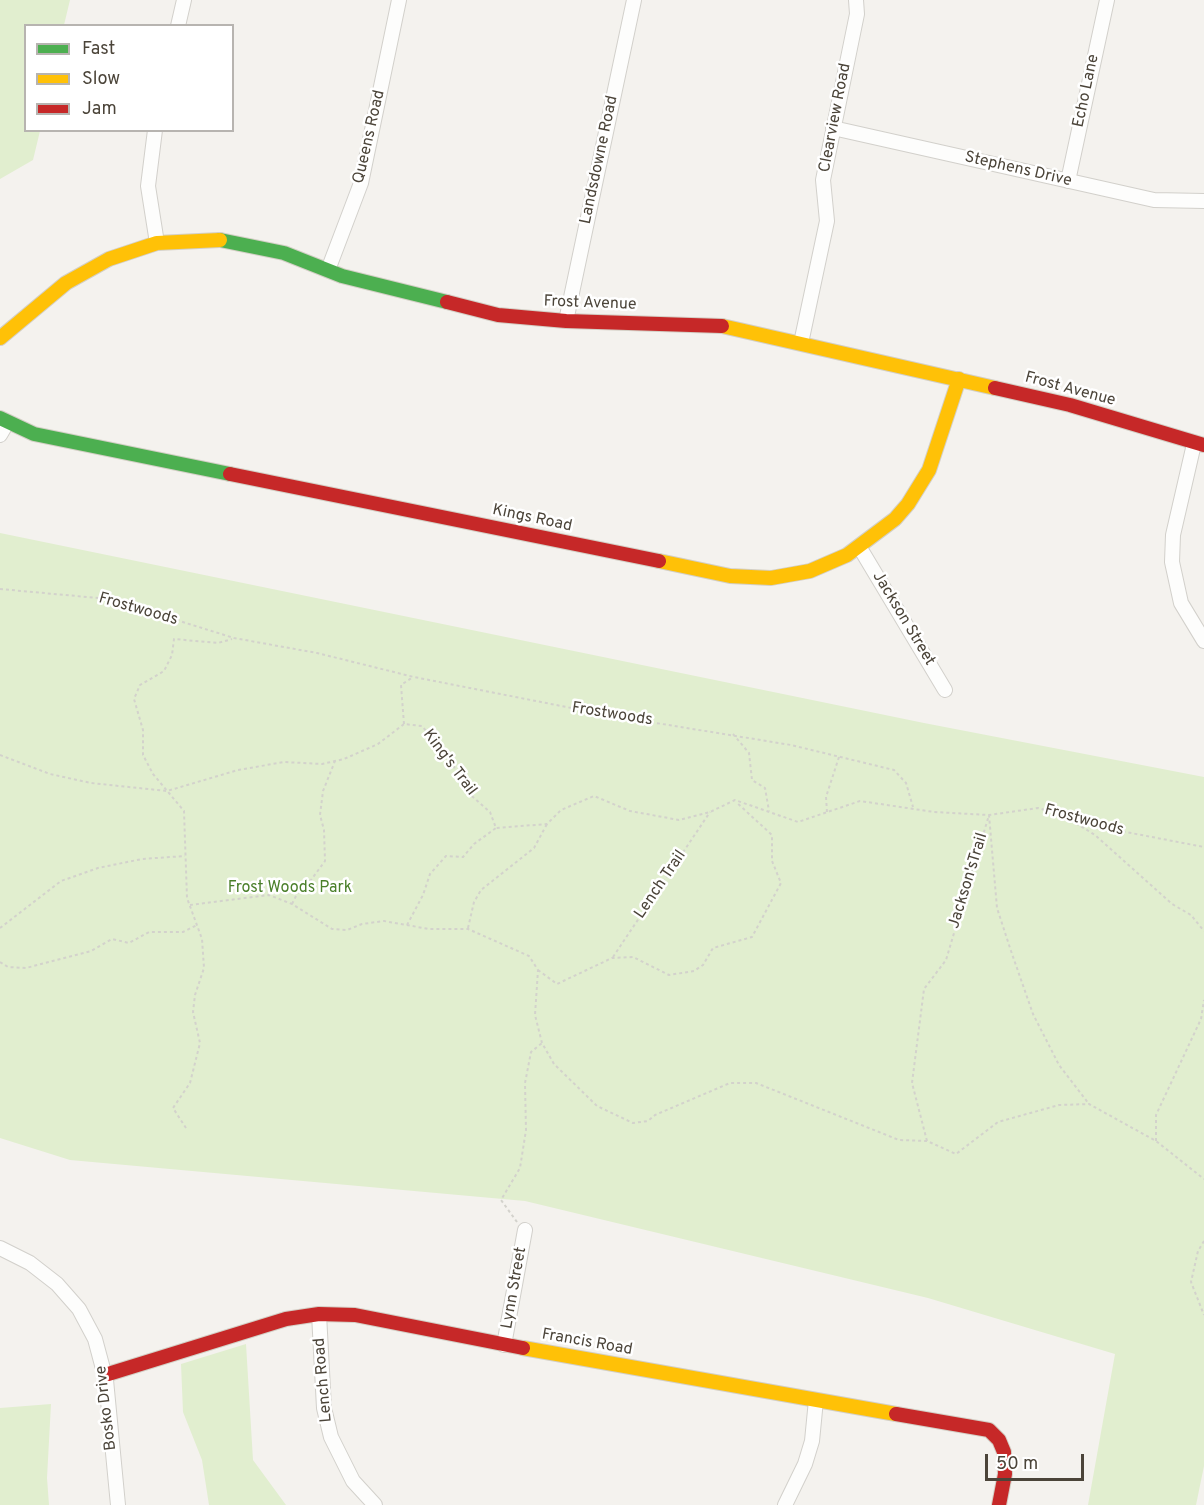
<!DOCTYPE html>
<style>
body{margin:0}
#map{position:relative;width:1204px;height:1505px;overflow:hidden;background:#f4f2ee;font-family:Overpass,sans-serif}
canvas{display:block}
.legend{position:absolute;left:24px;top:24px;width:210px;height:108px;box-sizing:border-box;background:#fff;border:2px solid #b7b4b0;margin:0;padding:8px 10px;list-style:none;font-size:18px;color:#4b4439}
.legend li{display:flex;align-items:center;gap:12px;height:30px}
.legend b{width:30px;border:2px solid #b7b4b0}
.scale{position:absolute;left:985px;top:1454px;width:99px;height:27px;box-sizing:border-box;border:3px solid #4b4439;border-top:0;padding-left:8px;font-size:18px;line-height:21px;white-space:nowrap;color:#4b4439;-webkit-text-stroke:4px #fff;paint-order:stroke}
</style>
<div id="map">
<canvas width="1204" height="1505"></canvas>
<ul class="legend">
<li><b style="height:8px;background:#4caf50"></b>Fast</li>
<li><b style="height:8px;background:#ffc107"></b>Slow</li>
<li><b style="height:8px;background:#c62828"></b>Jam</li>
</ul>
<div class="scale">50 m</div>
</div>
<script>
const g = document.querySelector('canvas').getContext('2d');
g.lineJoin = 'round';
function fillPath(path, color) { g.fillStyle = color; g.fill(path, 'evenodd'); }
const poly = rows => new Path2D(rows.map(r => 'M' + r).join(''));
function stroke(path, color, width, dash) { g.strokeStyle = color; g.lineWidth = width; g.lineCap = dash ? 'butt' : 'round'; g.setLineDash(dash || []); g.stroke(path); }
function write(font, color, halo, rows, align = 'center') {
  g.font = font + ' Overpass,sans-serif'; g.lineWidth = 5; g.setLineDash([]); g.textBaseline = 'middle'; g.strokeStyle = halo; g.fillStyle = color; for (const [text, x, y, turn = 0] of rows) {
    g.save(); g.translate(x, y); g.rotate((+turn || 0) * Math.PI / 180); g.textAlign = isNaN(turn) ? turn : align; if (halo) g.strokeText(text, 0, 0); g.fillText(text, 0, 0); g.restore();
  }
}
fillPath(poly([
 [0,0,70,0,64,25,26,26,26,130,40,131,33,160,0,179],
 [0,533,924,723,1204,777,1204,1466,1196,1505,1088,1505,1115,1354,928,1298,525,1201,70,1160,0,1138],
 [246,1344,253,1460,286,1505,209,1505,202,1460,183,1412,181,1364],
 [51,1404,47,1478,49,1505,0,1505,0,1408]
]), '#e1eecf');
const street = poly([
 [178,26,184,0],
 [833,128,1154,200,1204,201],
 [155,130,148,186,157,243],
 [1068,181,1107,0],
 [328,270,361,183,399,0],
 [566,321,634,0],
 [801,343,827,221,823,180,857,14,856,0],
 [0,435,7,423],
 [1194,444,1173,535,1172,562,1181,603,1204,641],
 [860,548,945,690],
 [0,1248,30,1263,57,1284,79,1309,95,1339,106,1380,118,1505],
 [319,1314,324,1408,331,1437,353,1481,375,1505],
 [504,1345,525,1230],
 [785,1505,805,1464,812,1441,816,1400]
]);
const fast = poly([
 [220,240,284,253,342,276,447,302],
 [0,418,34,434,230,474]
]);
const slow = poly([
 [722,326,995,388],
 [0,338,66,283,109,259,157,243,220,240],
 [659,561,730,576,771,578,810,571,847,555,895,519,908,504,929,470,959,379],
 [523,1348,896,1414]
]);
const jam = poly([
 [447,302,498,315,566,321,722,326],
 [995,388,1070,405,1204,445],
 [230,474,659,561],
 [105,1375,286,1319,319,1314,355,1315,523,1348],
 [896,1414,989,1430,999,1440,1004,1452,1005,1474,999,1505]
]);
stroke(street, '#d2d0cb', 16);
stroke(fast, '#d3cfc5', 16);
stroke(slow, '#d3cfc5', 16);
stroke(jam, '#d3cfc5', 16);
stroke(poly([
 [0,589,109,599,234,638,317,653,414,677,607,715,791,745,894,770,906,783,913,807],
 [404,724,401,685,413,677],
 [733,734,749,753,752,780,765,788,769,811],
 [0,755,50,774,91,783,167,791,238,770,284,762,322,764,344,759,378,744,404,724,422,726,451,761,466,791,490,812,496,828,547,824,561,810,594,796,630,811,679,820,710,812,735,800,798,822,860,801,934,812,989,815,1038,808,1105,828,1204,847],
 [827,812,826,797,839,757],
 [1066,817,1095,835,1172,904,1191,915,1204,931],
 [292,904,301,886,311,880,325,861,324,830,320,815,323,791,335,761],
 [190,905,269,895,292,904,332,929,347,930,362,924,384,921,429,929,468,929,529,956,538,970,535,1015,542,1043,554,1064,597,1106,633,1123,648,1121,655,1115,730,1083,756,1083,899,1140,927,1141,956,1154,998,1122,1059,1105,1089,1104,1156,1141,1204,1179],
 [407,925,423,895,430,874,446,856,463,857,474,844,496,828],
 [0,928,61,881,98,868,142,859,185,856],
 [468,928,474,902,481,890,534,848,547,824],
 [613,957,710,812],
 [0,962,8,967,26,968,91,951,112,939,129,943,149,932,183,932,197,925],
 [538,970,557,984,612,958,633,957,669,975,694,971,703,965,713,948,752,937,781,883,772,861,772,835,736,802],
 [186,1128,173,1108,190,1083,200,1043,193,1012,195,995,204,968,202,939,187,898,184,811,153,774,143,755,143,730,134,699,140,685,164,671,172,655,174,639,218,643,232,639],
 [927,1141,912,1083,924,989,946,960,989,815,997,908,1011,951,1033,1014,1059,1065,1089,1104],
 [1156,1141,1156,1115,1201,1019,1204,1000],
 [517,1222,501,1200,520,1168,526,1130,525,1083,531,1052,542,1043],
 [1204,1241,1198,1251,1191,1282,1204,1315]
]), '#d3d2cc', 2, [3, 3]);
stroke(street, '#fdfdfc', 14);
stroke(fast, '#4caf50', 14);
stroke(slow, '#ffc107', 14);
stroke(jam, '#c62828', 14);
write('16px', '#4b4439', '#fff', [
 ["Echo Lane",1087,91,-78],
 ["Clearview Road",836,118,-79],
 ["Queens Road",370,137,-77],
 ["Landsdowne Road",600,160,-78],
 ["Stephens Drive",1018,170,13],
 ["Frost Avenue",590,304,2],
 ["Frost Avenue",1070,390,15],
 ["Kings Road",532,519,12],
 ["Frostwoods",138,610,16],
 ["Jackson Street",903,619,59],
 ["Frostwoods",612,715,9],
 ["King's Trail",449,763,53],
 ["Frostwoods",1084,821,15],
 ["Jackson'sTrail",969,881,-73],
 ["Lench Trail",661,885,-56],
 ["Lynn Street",515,1288,-80],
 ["Francis Road",587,1343,10],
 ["Lench Road",324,1380,-95],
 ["Bosko Drive",107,1408,-97]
]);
write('16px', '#4a7f2a', '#fff', [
 ["Frost Woods Park",290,889]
]);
</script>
